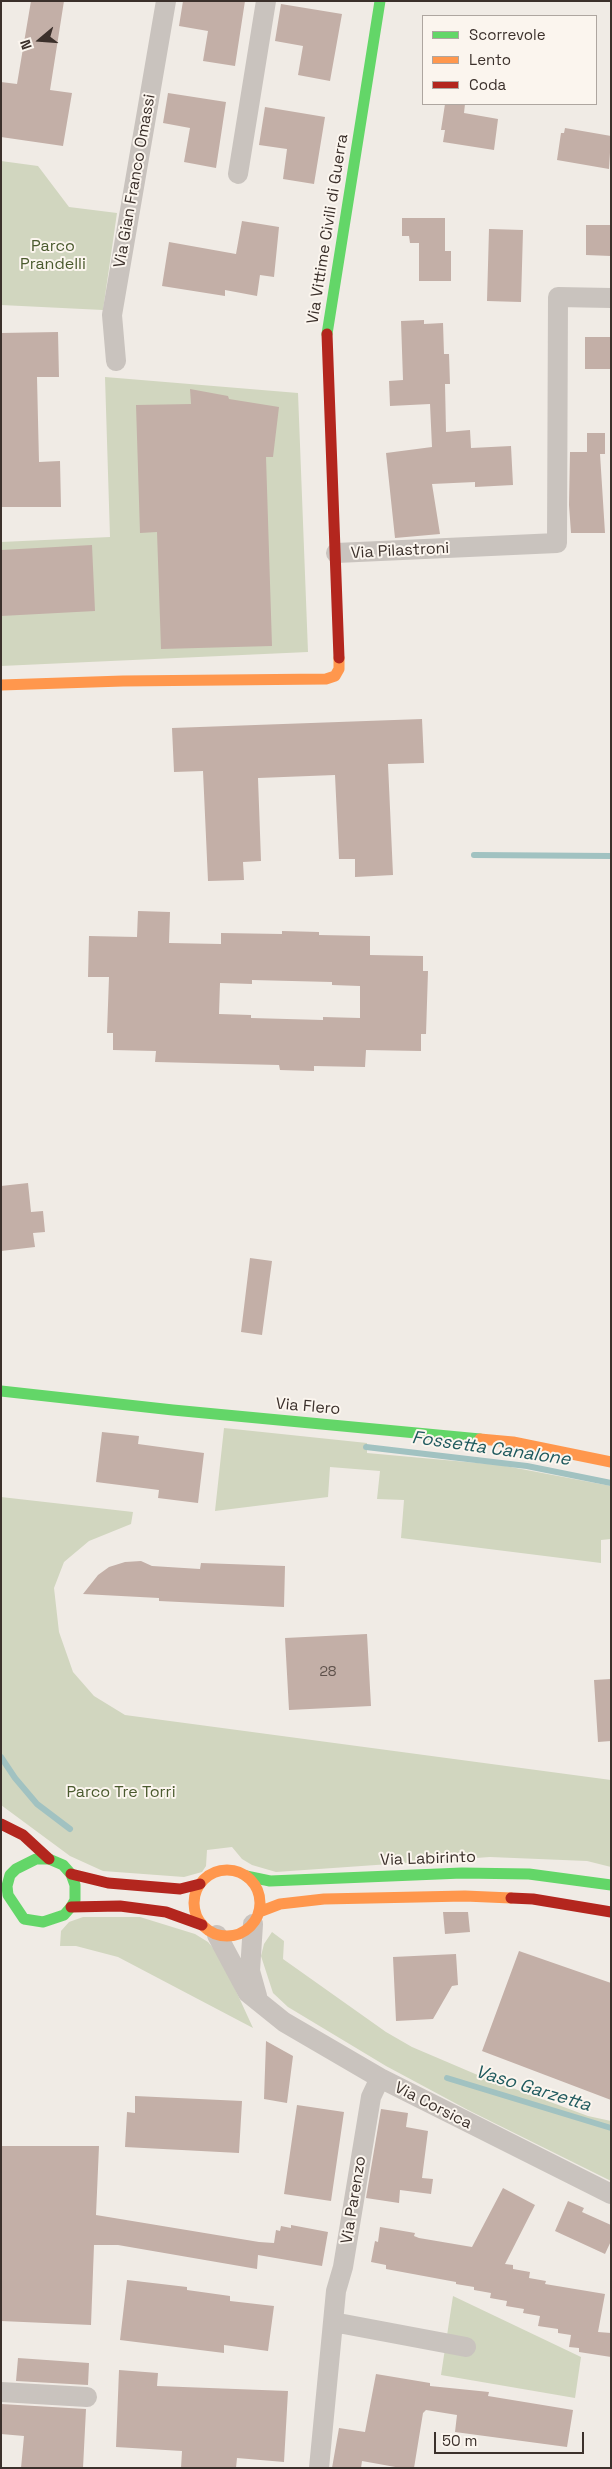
<!DOCTYPE html>
<style>
body{margin:0}
#map{position:relative;width:612px;height:2469px;overflow:hidden;background:#f0ebe5;font-family:"Space Grotesk",sans-serif}
canvas{display:block}
.frame{position:absolute;inset:0;border:2px solid #3b302b;pointer-events:none}
.legend{position:absolute;left:422px;top:15px;width:175px;height:90px;box-sizing:border-box;background:#fbf5ee;border:1px solid #aea6a0;margin:0;padding:6px 9px;list-style:none;font-size:15px;color:#3b302b}
.legend li{display:flex;align-items:center;gap:10px;height:25px}
.legend b{width:25px;border:1px solid #aea6a0}
.north{position:absolute;left:15px;top:15px;width:50px;height:50px;-webkit-text-stroke:4px #fbf5ee;paint-order:stroke;rotate:252deg;font-size:14px;font-weight:700;line-height:20px;text-align:center;color:#3b302b}
.north::after{content:'';display:block;margin:auto;width:18px;height:22px;background:#3b302b;clip-path:polygon(50% 0,100% 100%,50% 72%,0 100%)}
.scale{position:absolute;left:434px;top:2432px;width:150px;height:22px;box-sizing:border-box;border:2px solid #3b302b;border-top:0;padding-left:6px;font-size:15px;line-height:18px;white-space:nowrap;color:#3b302b;-webkit-text-stroke:4px #fbf5ee;paint-order:stroke}
</style>
<div id="map">
<canvas width="612" height="2469"></canvas>
<div class="frame"></div>
<ul class="legend">
<li><b style="height:6px;background:#63d668"></b>Scorrevole</li>
<li><b style="height:6px;background:#ff974d"></b>Lento</li>
<li><b style="height:6px;background:#b3261e"></b>Coda</li>
</ul>
<div class="north">N</div>
<div class="scale">50 m</div>
</div>
<script>
const g = document.querySelector('canvas').getContext('2d');
g.lineJoin = 'round';
function fillPath(path, color) { g.fillStyle = color; g.fill(path, 'evenodd'); }
const poly = rows => new Path2D(rows.map(r => 'M' + r).join(''));
function stroke(path, color, width, dash) { g.strokeStyle = color; g.lineWidth = width; g.lineCap = dash ? 'butt' : 'round'; g.setLineDash(dash || []); g.stroke(path); }
function write(font, color, halo, rows, align = 'center') {
  g.font = font + ' "Space Grotesk",sans-serif'; g.lineWidth = 4; g.setLineDash([]); g.textBaseline = 'middle'; g.strokeStyle = halo; g.fillStyle = color; for (const [text, x, y, turn = 0] of rows) {
    g.save(); g.translate(x, y); g.rotate((+turn || 0) * Math.PI / 180); g.textAlign = isNaN(turn) ? turn : align; if (halo) g.strokeText(text, 0, 0); g.fillText(text, 0, 0); g.restore();
  }
}
fillPath(poly([
 [1,161,38,166,69,207,117,213,103,310,1,305],
 [105,377,298,393,308,652,1,666,1,542,110,537],
 [224,1428,367,1443,367,1453,500,1465,611,1486,611,1539,601,1540,601,1563,401,1538,404,1500,377,1499,380,1471,330,1467,328,1497,215,1511],
 [1,1497,133,1512,131,1524,89,1541,64,1562,54,1588,59,1632,73,1672,94,1696,125,1715,611,1780,611,1867,587,1861,490,1857,276,1872,252,1865,242,1859,232,1847,207,1850,206,1866,202,1872,184,1877,103,1871,70,1856,1,1805],
 [83,1917,140,1917,195,1934,208,1942,220,1956,253,2028,118,1957,76,1946,60,1946,61,1931,69,1922],
 [272,1932,284,1941,283,1959,386,2032,412,2047,480,2076,588,2116,611,2121,611,2181,468,2110,386,2066,288,2007,273,1993,261,1956,264,1944],
 [453,2296,581,2357,575,2398,441,2375]
]), '#d1d6bf');
stroke(poly([
 [474,855,611,856],
 [366,1447,527,1466,611,1483],
 [1,1757,15,1778,37,1804,70,1829],
 [447,2078,611,2128]
]), '#a1c2c1', 6);
fillPath(poly([
 [31,1,64,1,50,90,72,93,63,146,1,137,1,82,17,84],
 [183,1,245,1,235,66,203,61,208,31,179,26],
 [281,4,342,14,330,81,298,75,303,46,275,41],
 [168,93,226,102,216,168,184,162,190,128,163,123],
 [445,104,465,104,464,113,498,119,494,150,443,142,445,130,441,130],
 [265,107,325,117,314,184,283,179,287,149,259,145],
 [565,128,611,136,609,169,557,160,561,133,564,133],
 [402,218,445,218,445,251,451,251,451,281,419,281,419,243,410,243,409,236,402,236],
 [242,221,279,227,274,277,260,275,257,296,225,290,225,296,162,286,169,242,236,254],
 [586,225,611,225,611,256,586,255],
 [489,229,523,230,521,302,487,301],
 [424,320,424,324,443,323,444,354,449,354,450,384,445,384,446,432,470,430,471,448,511,446,513,485,475,487,475,482,432,484,440,534,395,538,386,453,432,447,430,404,390,406,389,381,403,380,401,321],
 [58,332,59,377,37,377,38,420,39,462,60,461,61,507,1,507,1,333],
 [585,337,611,337,611,369,585,369],
 [190,389,228,396,229,399,279,407,273,457,266,457,272,646,161,649,157,532,140,533,136,405,191,404],
 [587,433,605,433,605,454,600,454,605,533,571,533,569,505,570,452,587,452],
 [92,545,95,611,1,616,1,550],
 [422,719,424,763,388,764,393,875,355,877,355,859,339,859,335,775,258,778,261,861,243,862,244,880,208,881,203,771,174,772,172,728],
 [138,911,170,912,169,943,221,944,221,933,282,934,282,931,319,932,319,935,370,936,370,955,423,956,423,971,428,971,426,1034,421,1034,421,1051,366,1050,365,1067,314,1066,314,1071,280,1070,279,1065,155,1062,156,1051,113,1050,113,1033,107,1033,109,977,88,977,89,936,137,937],
 [252,980,332,982,332,985,360,986,360,1018,323,1017,323,1020,251,1018,251,1015,219,1014,220,983,252,984],
 [28,1183,31,1212,43,1211,45,1232,33,1233,35,1247,1,1251,1,1186],
 [250,1258,272,1261,262,1335,241,1332],
 [102,1432,139,1436,138,1444,204,1453,198,1503,158,1498,159,1490,96,1482],
 [141,1561,152,1566,200,1569,201,1563,285,1566,284,1607,159,1601,159,1598,83,1594,98,1575,109,1567,125,1562],
 [367,1634,371,1706,289,1710,285,1638],
 [611,1679,611,1741,598,1742,594,1680],
 [443,1912,468,1912,470,1932,445,1934],
 [519,1951,611,1983,611,2100,482,2051],
 [456,1954,458,1985,452,1986,433,2019,396,2021,393,1957],
 [266,2041,293,2056,287,2103,264,2099],
 [135,2096,242,2101,239,2153,125,2147,127,2112,135,2113],
 [297,2105,344,2112,331,2201,284,2194],
 [381,2109,408,2113,406,2127,428,2131,422,2178,433,2179,431,2194,400,2190,399,2203,366,2198],
 [1,2146,99,2146,96,2215,259,2242,274,2243,276,2230,280,2231,281,2226,291,2228,291,2225,328,2232,322,2266,258,2255,257,2269,118,2245,94,2245,91,2325,1,2321],
 [503,2188,535,2205,505,2264,513,2265,513,2269,530,2272,529,2278,546,2281,545,2284,605,2294,598,2332,611,2333,611,2357,579,2352,579,2348,569,2347,571,2335,558,2333,558,2329,538,2326,540,2316,523,2313,524,2309,506,2306,507,2301,490,2298,491,2293,474,2290,474,2287,456,2284,456,2282,386,2269,386,2265,371,2262,375,2241,378,2242,380,2227,415,2233,414,2236,419,2238,472,2247],
 [568,2201,584,2208,582,2212,611,2225,611,2241,605,2254,555,2231],
 [127,2280,187,2287,187,2290,230,2296,230,2301,274,2306,268,2351,224,2345,224,2353,120,2340],
 [18,2358,89,2363,88,2385,16,2381],
 [119,2370,158,2373,157,2386,288,2391,284,2462,237,2458,236,2468,181,2468,182,2451,116,2447],
 [376,2374,430,2383,430,2386,489,2392,488,2396,573,2410,567,2447,455,2432,457,2415,426,2410,423,2413,414,2468,401,2468,362,2461,361,2468,332,2468,339,2428,365,2432],
 [1,2404,86,2409,83,2468,21,2468,24,2436,1,2434]
]), '#c3afa7');
stroke(poly([
 [238,174,266,1],
 [116,361,112,315,166,1],
 [336,553,557,543,558,297,611,298],
 [253,1924,250,1971,257,1996],
 [217,1935,248,1993,284,2022,380,2078,611,2194],
 [333,2322,466,2347],
 [1,2392,87,2397],
 [319,2468,336,2291,343,2267,371,2097,380,2078]
]), '#c9c3be', 20);
stroke(poly([
 [327,334,380,1],
 [1,1391,173,1410,480,1439],
 [36,1859,49,1859,63,1865,71,1874,75,1885,75,1900,71,1907,64,1915,43,1922,24,1919,8,1895,7,1886,10,1875,16,1869,36,1859],
 [246,1876,270,1881,462,1873,529,1874,611,1885]
]), '#63d668', 11);
stroke(poly([
 [1,685,123,681,326,679,335,676,339,669,339,658],
 [480,1439,513,1442,611,1462],
 '194 1903a33 33 0 1 1 66 0a33 33 0 1 1-66 0Z',
 [259,1912,280,1904,324,1899,465,1896,511,1898]
]), '#ff974d', 11);
stroke(poly([
 [327,334,339,658],
 [1,1824,23,1835,49,1859],
 [71,1874,108,1883,180,1889,200,1884],
 [511,1898,533,1899,611,1912],
 [71,1907,120,1906,166,1912,202,1925]
]), '#b3261e', 11);
write('14px', '#5d504a', null, [
 ["28",328,1672]
]);
write('16px', '#3b302b', '#fbf5ee', [
 ["Via Gian Franco Omassi",135,181,-80],
 ["Via Vittime Civili di Guerra",328,229,-81],
 ["Via Pilastroni",400,551,-3],
 ["Via Flero",308,1407,5],
 ["Via Labirinto",428,1859,-2],
 ["Via Corsica",433,2106,27],
 ["Via Parenzo",354,2200,-81]
]);
write('16px', '#4a5a2e', '#fbf5ee', [
 ["Parco",53,247],
 ["Prandelli",53,265],
 ["Parco Tre Torri",121,1793]
]);
write('italic 18px', '#1f5a5e', '#fbf5ee', [
 ["Fossetta Canalone",491,1449,8],
 ["Vaso Garzetta",533,2089,17]
]);
</script>
